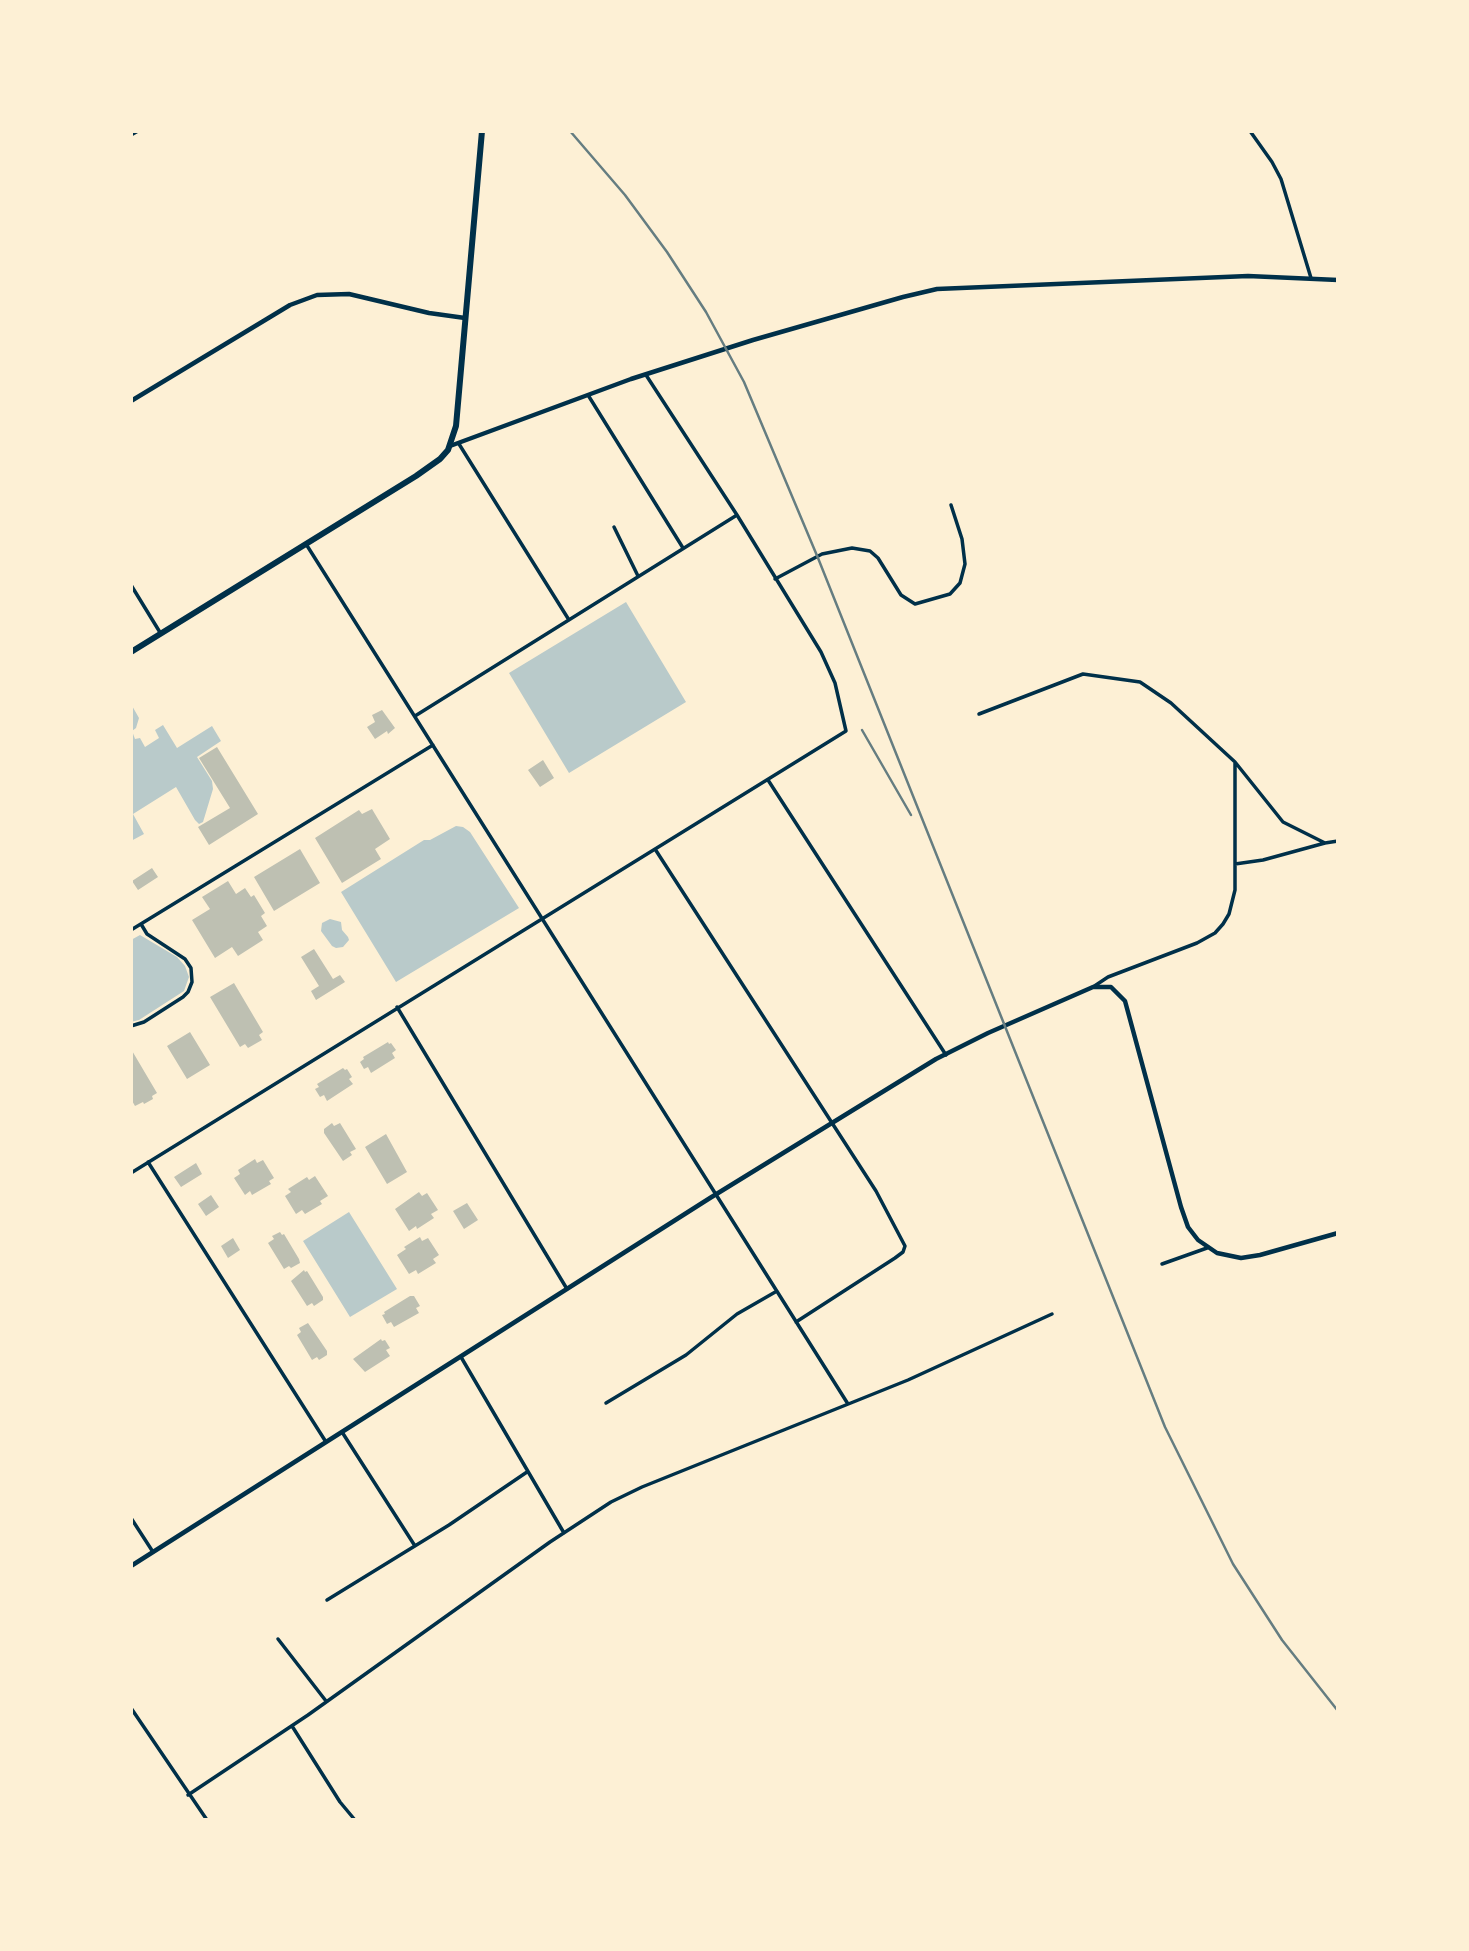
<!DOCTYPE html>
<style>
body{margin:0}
#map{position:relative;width:1469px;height:1951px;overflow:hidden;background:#fdf0d5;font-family:"Archivo Narrow",sans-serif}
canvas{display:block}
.frame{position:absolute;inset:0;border:133px solid #fdf0d5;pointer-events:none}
</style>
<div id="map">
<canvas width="1469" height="1951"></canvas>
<div class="frame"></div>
</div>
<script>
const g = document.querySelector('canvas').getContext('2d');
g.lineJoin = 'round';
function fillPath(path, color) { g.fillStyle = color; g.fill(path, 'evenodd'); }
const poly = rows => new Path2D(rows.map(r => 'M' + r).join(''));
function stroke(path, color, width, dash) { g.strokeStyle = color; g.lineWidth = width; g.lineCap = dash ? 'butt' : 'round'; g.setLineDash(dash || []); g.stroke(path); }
fillPath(poly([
 [626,602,686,702,569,773,509,673],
 [131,704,139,718,136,728,132,731,135,739,140,738,145,747,159,738,155,730,163,725,177,748,212,726,221,741,197,757,212,781,213,789,203,822,199,824,195,820,176,787,133,814,144,834,131,841],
 [456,826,463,827,470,832,519,908,396,982,341,892,424,840,430,840],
 [330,919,341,922,342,930,348,937,349,940,343,947,336,948,332,946,321,931,322,923],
 [140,935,177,957,185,966,189,977,184,991,139,1020,131,1022,131,940],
 [349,1212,397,1289,350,1317,303,1241]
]), '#b9caca');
fillPath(poly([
 [382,710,395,728,388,734,387,731,375,739,367,727,375,722,372,715],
 [217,747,258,814,209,845,198,827,230,808,199,758],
 [543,760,554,778,540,787,528,770],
 [372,809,390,839,375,849,381,859,342,883,315,838,359,810,362,814],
 [300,849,320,883,274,911,254,877],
 [152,868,158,877,138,890,132,881],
 [228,881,236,894,245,888,251,897,254,895,265,913,261,916,267,926,258,932,263,940,238,956,232,947,215,958,192,920,210,909,202,897],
 [314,949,333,979,340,975,345,982,316,1000,311,991,319,986,301,957],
 [234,983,263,1032,259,1035,262,1040,248,1048,245,1044,240,1047,210,997],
 [190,1032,210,1065,187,1079,167,1046],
 [388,1042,389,1044,391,1043,396,1050,392,1053,395,1058,371,1073,368,1067,364,1069,360,1062,364,1059,363,1057],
 [131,1049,157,1093,152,1096,153,1099,144,1104,143,1102,135,1106,131,1099],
 [343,1068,345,1070,347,1069,352,1077,349,1079,353,1084,327,1101,324,1095,320,1097,315,1089,319,1087,317,1084],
 [332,1123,334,1126,340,1123,356,1149,350,1152,352,1155,343,1161,324,1133,324,1129],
 [386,1134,407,1172,387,1184,365,1147],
 [255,1159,257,1163,263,1160,274,1178,269,1181,271,1184,252,1195,250,1191,245,1195,234,1178,240,1174,238,1170],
 [196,1163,202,1174,181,1187,174,1177],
 [315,1176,328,1196,320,1201,322,1204,305,1214,302,1210,296,1214,285,1196,291,1192,288,1189,307,1177,309,1180],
 [419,1192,422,1196,427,1193,438,1210,431,1214,434,1218,417,1229,416,1226,409,1231,395,1209],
 [211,1195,219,1207,206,1216,198,1204],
 [467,1203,478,1220,464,1229,453,1211],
 [280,1232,282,1235,284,1234,299,1259,300,1263,291,1268,289,1266,284,1269,268,1243,274,1239,272,1236],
 [420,1237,422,1241,428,1238,439,1255,433,1259,436,1263,418,1274,416,1270,409,1274,397,1255,406,1249,404,1247],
 [233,1238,240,1250,228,1258,221,1246],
 [304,1270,305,1272,307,1271,323,1297,323,1300,314,1306,312,1303,307,1306,291,1281],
 [410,1296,414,1296,420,1306,416,1308,419,1313,394,1327,391,1322,387,1324,382,1315,385,1314,384,1312],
 [308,1323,327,1351,327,1355,319,1360,317,1357,312,1360,297,1335,301,1332,299,1328],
 [381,1339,382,1341,385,1340,390,1348,386,1350,390,1356,365,1372,353,1359]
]), '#bec0b2');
stroke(poly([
 [1250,131,1272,162,1281,179,1311,278],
 [131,135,138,131],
 [588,395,683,548],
 [459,444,569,620],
 [614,527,638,576],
 [306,544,848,1404],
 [775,579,822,554,852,548,870,551,878,558,901,595,915,604,950,594,960,583,965,564,962,539,951,505],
 [131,585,161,634],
 [979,714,1083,674,1140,682,1171,703,1235,762,1283,822,1325,843,1338,841],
 [415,716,737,515],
 [768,780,946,1055],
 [655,849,876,1191,905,1246,903,1252,895,1258,796,1322],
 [1235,864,1263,860,1325,843],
 [131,930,433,745],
 [1093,987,1108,977,1197,943,1215,933,1223,924,1229,914,1235,890,1235,763],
 [397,1007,567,1289],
 [131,1026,144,1022,183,997,188,992,192,982,191,968,185,959,147,934,141,924],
 [148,1162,326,1442],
 [131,1173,846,731,835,683,821,652,737,515,646,375],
 [1162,1264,1207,1248],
 [461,1357,564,1533],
 [606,1403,686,1355,737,1314,777,1291],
 [342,1432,415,1546],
 [131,1518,153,1552],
 [327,1600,449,1525,527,1472],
 [278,1639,326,1701],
 [131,1708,207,1820],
 [292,1726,340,1802,355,1820],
 [188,1795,308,1715,550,1542,611,1502,642,1487,908,1380,1052,1314]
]), '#003049', 3.5);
stroke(poly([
 [131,401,290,305,317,295,349,294,429,313,465,318],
 [450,446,631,379,753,340,903,297,937,289,1248,276,1338,280],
 [131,1566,710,1198,936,1059,988,1033,1093,987,1111,987,1125,1001,1181,1207,1188,1227,1198,1240,1217,1253,1241,1258,1260,1255,1338,1233]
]), '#003049', 4.5);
stroke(poly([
 [131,652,416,476,440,459,448,450,456,426,482,131]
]), '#003049', 6);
stroke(poly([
 [570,131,625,195,667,252,706,312,744,382,818,558,1165,1427,1233,1564,1282,1640,1338,1711],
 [862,730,911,815]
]), '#657d81', 2.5);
</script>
